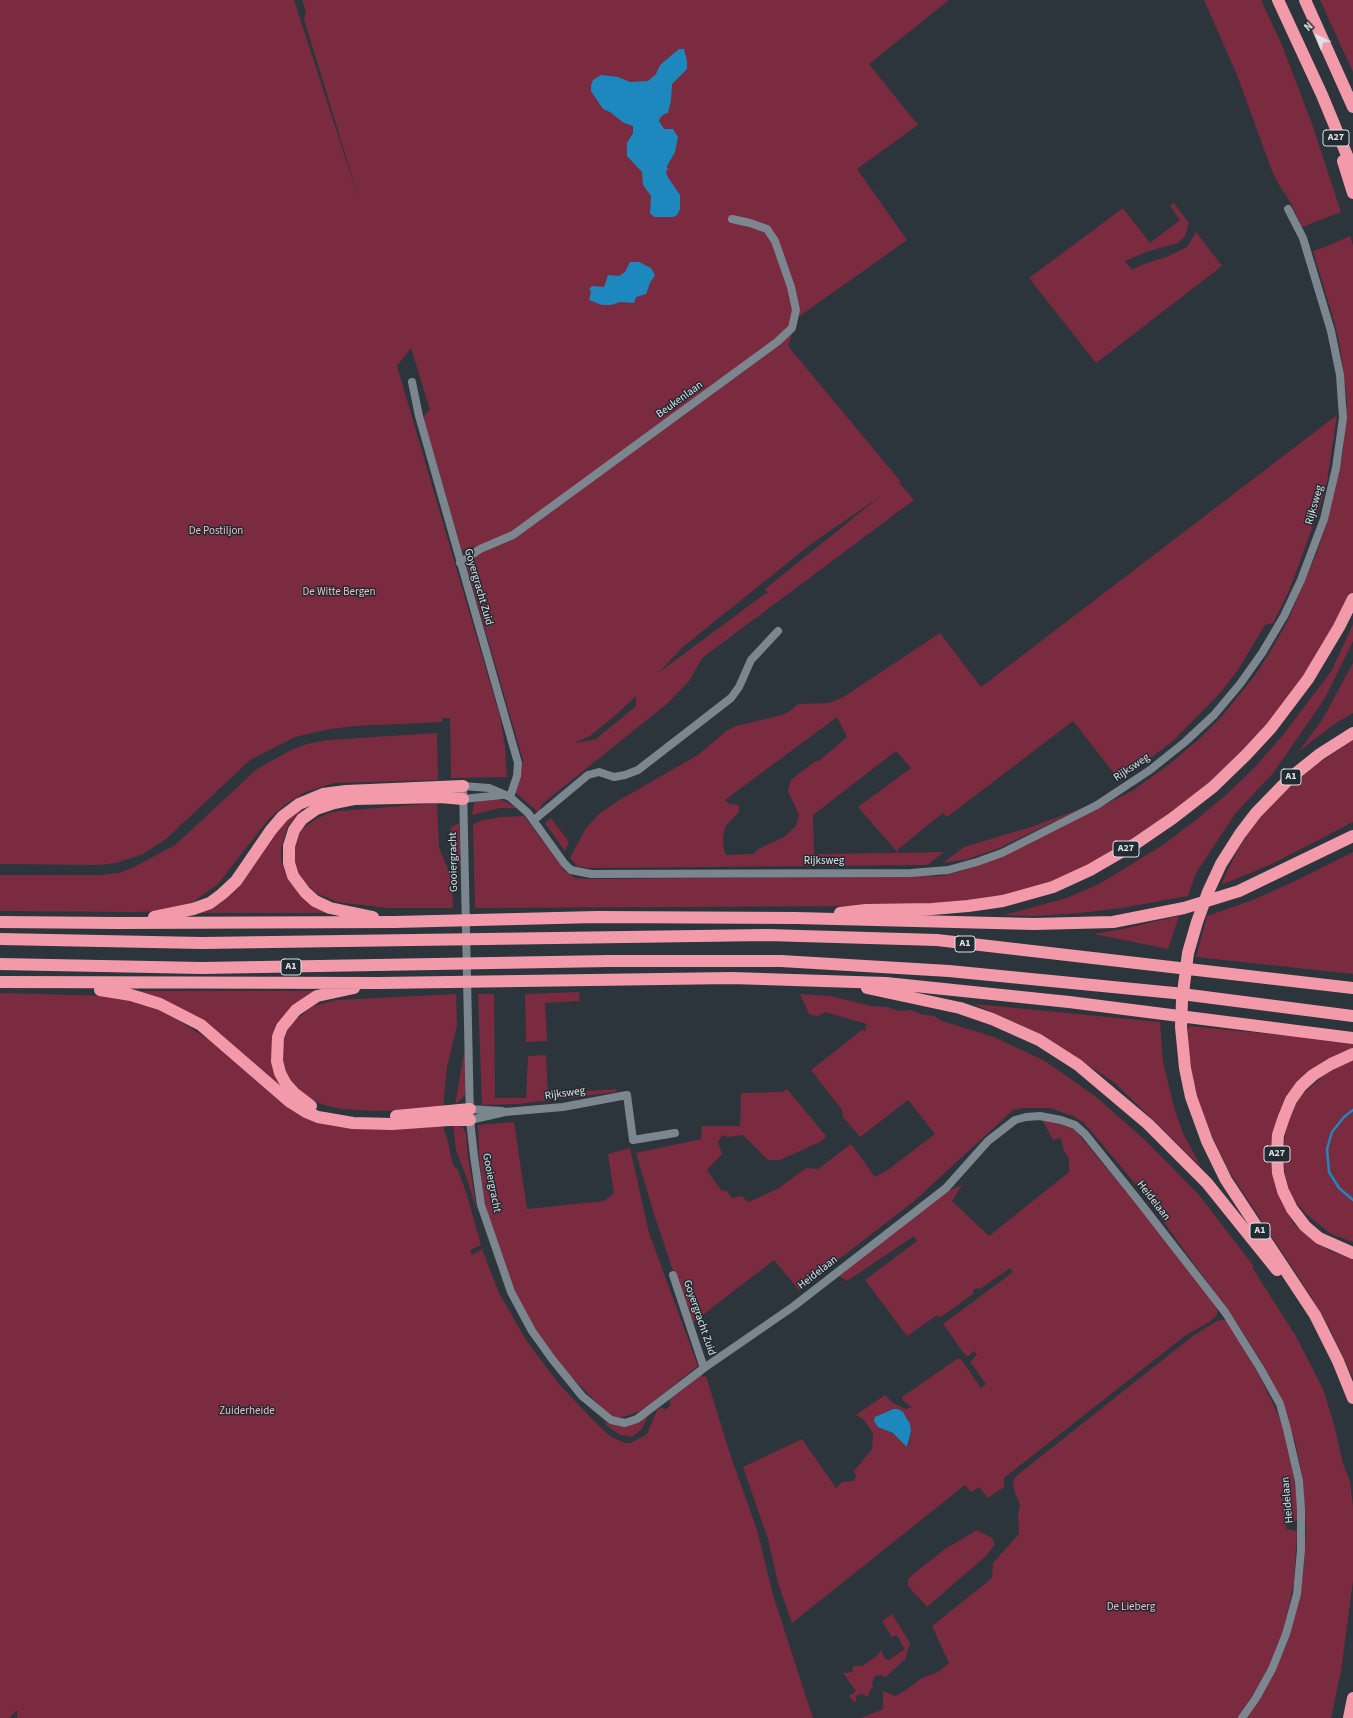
<!DOCTYPE html>
<style>
body{margin:0}
#map{position:relative;width:1353px;height:1718px;overflow:hidden;background:#2b353b;font-family:"Source Sans 3",sans-serif}
canvas{display:block}
.north{position:absolute;left:1297px;top:16px;width:40px;height:40px;-webkit-text-stroke:3px #222b31;paint-order:stroke;rotate:318deg;font-size:11px;font-weight:700;line-height:16px;text-align:center;color:#dce2e6}
.north::after{content:'';display:block;margin:auto;width:14px;height:18px;background:#dce2e6;clip-path:polygon(50% 0,100% 100%,50% 72%,0 100%)}
</style>
<div id="map">
<canvas width="1353" height="1718"></canvas>
<div class="north">N</div>
</div>
<script>
const g = document.querySelector('canvas').getContext('2d');
g.lineJoin = 'round';
function fillPath(path, color) { g.fillStyle = color; g.fill(path, 'evenodd'); }
const poly = rows => new Path2D(rows.map(r => 'M' + r).join(''));
function stroke(path, color, width, dash) { g.strokeStyle = color; g.lineWidth = width; g.lineCap = dash ? 'butt' : 'round'; g.setLineDash(dash || []); g.stroke(path); }
function write(font, color, halo, rows, align = 'center') {
  g.font = font + ' "Source Sans 3",sans-serif'; g.lineWidth = 3; g.setLineDash([]); g.textBaseline = 'middle'; g.strokeStyle = halo; g.fillStyle = color; for (const [text, x, y, turn = 0] of rows) {
    g.save(); g.translate(x, y); g.rotate((+turn || 0) * Math.PI / 180); g.textAlign = isNaN(turn) ? turn : align; if (halo) g.strokeText(text, 0, 0); g.fillText(text, 0, 0); g.restore();
  }
}
fillPath(poly([
 [0,0,294,0,361,206,304,19,306,11,302,0,949,0,869,64,918,125,857,169,907,240,797,318,788,346,901,482,899,483,914,500,702,658,689,681,668,703,542,804,539,813,515,792,520,778,523,760,465,561,476,556,473,546,462,551,423,416,430,410,411,348,397,366,500,717,505,746,507,777,451,778,450,718,442,718,442,722,354,726,330,729,295,737,250,760,166,839,143,854,116,863,97,865,0,864],
 [882,495,765,589,768,593,765,594,658,673,684,646,811,544],
 [636,696,636,706,596,739,577,743,576,742,590,736,617,714],
 [1204,0,1261,0,1282,45,1312,124,1341,212,1302,227,1288,198,1279,185,1272,171,1237,75],
 [1320,0,1353,0,1353,72],
 [1174,203,1189,223,1185,236,1178,243,1146,252,1125,261,1132,270,1141,265,1166,257,1187,247,1196,232,1222,266,1096,363,1029,278,1123,208,1150,243,1180,220,1170,206],
 [1350,236,1353,245,1353,593,1341,617,1287,702,1237,762,1117,855,1004,900,877,906,475,908,473,824,484,820,501,817,524,816,564,870,575,878,589,879,942,876,961,871,996,859,1132,791,1167,766,1198,740,1223,715,1256,674,1274,645,1288,620,1315,557,1326,526,1343,453,1347,400,1340,346,1334,321,1313,251,1325,247],
 [1337,415,1327,482,1318,512,1289,591,1273,623,1265,625,1238,670,1220,693,1173,741,1120,781,1073,721,947,817,943,813,897,850,899,853,944,852,927,865,587,868,577,866,570,858,586,828,600,813,618,801,698,755,726,731,736,726,782,715,790,711,798,704,829,703,842,698,940,633,981,687],
 [837,717,847,737,819,761,814,762,791,780,788,791,799,815,796,826,784,837,758,849,754,854,726,855,724,850,723,838,725,827,739,812,739,805,729,804,725,800],
 [896,751,911,768,858,807,898,853,814,854,813,815],
 [1353,624,1353,641,1325,698,1274,772,1235,814,1196,873,1188,896,1122,908,1080,913,1034,916,1004,915,1067,898,1099,884,1163,845,1197,819,1227,794,1253,769,1283,735,1332,670],
 [1353,663,1353,713,1333,725,1299,751,1322,720],
 [437,733,438,780,334,783,305,792,286,804,268,820,218,884,189,905,157,911,134,912,0,911,0,875,100,875,119,873,136,866,175,845,257,769,291,750,307,744,328,740],
 [1353,740,1353,822,1272,864,1221,885,1236,853,1250,830,1279,796,1310,769],
 [499,799,510,804,516,808,500,808,472,815,474,803,482,800],
 [437,803,439,848,451,876,453,908,387,908,337,902,316,893,302,880,296,870,293,859,293,849,299,831,316,819,329,813,340,811],
 [305,806,288,826,281,848,281,860,287,878,294,887,307,901,327,913,198,913,283,822],
 [1082,808,999,848,968,859,943,863,964,847,1034,826],
 [551,818,569,842,565,851,545,823],
 [459,823,461,867,451,845,449,835,451,827],
 [1353,852,1353,974,1196,957,1207,916,1253,900,1295,881],
 [1179,916,1168,949,1094,934,1123,929],
 [129,991,325,991,276,1031,286,1091,232,1045],
 [579,992,580,1001,545,1003,547,1041,526,1042,525,994],
 [0,993,113,996,148,1005,170,1015,208,1039,297,1112,443,1127,447,1138,453,1165,458,1170,467,1195,481,1245,470,1250,472,1255,482,1249,499,1293,526,1340,559,1384,595,1422,611,1437,625,1443,631,1443,647,1434,657,1410,662,1407,665,1410,671,1405,669,1400,702,1373,703,1377,706,1376,729,1451,757,1530,773,1595,813,1718,17,1718,17,1710,9,1718,0,1718],
 [456,994,457,1025,447,1067,443,1109,377,1111,342,1109,324,1105,309,1098,297,1088,289,1079,284,1070,282,1058,284,1039,288,1030,293,1022,313,1006,337,1000],
 [478,994,494,994,495,1098,526,1098,528,1056,546,1055,548,1094,616,1089,617,1092,518,1104,482,1105],
 [800,994,830,996,871,1006,887,1007,898,1011,911,1010,920,1014,934,1016,942,1021,994,1037,1045,1061,1095,1096,1145,1140,1199,1195,1253,1265,1253,1269,1297,1338,1323,1389,1334,1424,1343,1464,1350,1481,1353,1506,1353,1581,1341,1671,1331,1718,1247,1718,1269,1682,1286,1646,1300,1594,1304,1565,1306,1529,1302,1475,1295,1441,1279,1395,1259,1358,1237,1323,1142,1192,1092,1132,1083,1122,1073,1116,1050,1108,1022,1108,1013,1110,913,1202,799,1290,774,1260,691,1324,654,1214,636,1153,701,1139,702,1126,740,1126,741,1093,782,1092,787,1089,826,1136,822,1141,780,1160,768,1160,743,1135,728,1137,722,1135,718,1142,722,1154,707,1170,721,1190,727,1191,732,1198,742,1196,745,1200,749,1202,779,1188,806,1168,818,1169,851,1144,875,1177,889,1169,935,1134,908,1100,860,1137,843,1117,842,1110,811,1070,862,1030,865,1031,867,1024,825,1012,818,1016,811,1015,809,1014],
 [974,1004,1160,1022,1163,1062,1175,1111,1183,1133,1201,1167,1115,1083,1043,1035],
 [1188,1026,1291,1036,1353,1044,1353,1051,1308,1074,1272,1141,1270,1158,1277,1191,1284,1207,1295,1225,1311,1238,1330,1251,1353,1258,1353,1378,1329,1327,1310,1295,1229,1171,1207,1126,1195,1093,1188,1045],
 [465,1049,467,1093,455,1105,460,1076],
 [1353,1061,1353,1242,1331,1234,1306,1214,1295,1201,1289,1190,1285,1175,1284,1158,1284,1143,1287,1125,1297,1101,1305,1092,1324,1075,1341,1065],
 [1041,1118,1064,1125,1076,1131,1151,1222,1213,1302,1218,1310,1217,1315,1209,1322,1186,1335,1004,1478,1004,1487,988,1498,979,1487,971,1492,965,1485,792,1623,778,1583,768,1539,743,1467,802,1439,836,1488,842,1482,854,1481,856,1476,854,1471,872,1449,873,1433,864,1420,856,1415,885,1395,893,1403,906,1409,912,1407,903,1401,902,1397,957,1359,961,1359,981,1388,986,1384,970,1362,977,1355,974,1351,968,1356,965,1355,943,1324,1013,1272,1010,1268,980,1289,976,1288,973,1291,973,1294,941,1317,936,1316,907,1336,865,1280,917,1241,914,1236,847,1281,839,1276,944,1193,962,1185,952,1201,989,1236,1069,1172,1069,1159,1064,1151,1061,1138,1053,1140],
 [893,1409,903,1412,910,1424,911,1431,908,1447,897,1436,887,1430,875,1417],
 [514,1122,527,1209,604,1201,614,1193,608,1154,630,1148,649,1233,698,1366,650,1404,640,1411,629,1415,622,1417,614,1417,605,1411,551,1356,513,1292,490,1226,483,1192,479,1155,478,1125],
 [456,1124,463,1128,466,1133,467,1150,477,1211,468,1182,456,1150,453,1125],
 [1222,1320,1226,1320,1257,1371,1278,1414,1284,1429,1292,1465,1297,1500,1297,1519,1293,1523,1286,1525,1286,1529,1297,1531,1294,1582,1288,1610,1282,1633,1270,1663,1258,1686,1238,1718,861,1718,883,1709,883,1691,895,1696,906,1690,922,1678,938,1672,949,1663,932,1626,992,1578,993,1563,1019,1534,1018,1515,1020,1505,1014,1490,1013,1483,1015,1477,1194,1335,1217,1321],
 [649,1414,642,1429,632,1437,620,1435,602,1422,618,1426,635,1423],
 [977,1530,992,1538,995,1544,986,1556,927,1607,908,1586,908,1580,912,1575,945,1549],
 [892,1614,910,1643,905,1659,886,1677,880,1675,875,1676,872,1683,873,1688,870,1689,868,1697,862,1694,857,1695,855,1703,849,1696,856,1691,843,1673,853,1672,852,1667,855,1666,862,1666,878,1655,881,1650,885,1659,889,1660,905,1649,900,1642,900,1639,896,1635,892,1637,882,1621]
]), '#7b2b3f');
fillPath(poly([
 [679,49,684,49,687,61,687,69,672,84,671,100,668,113,664,114,660,118,659,121,664,129,673,129,678,137,675,152,667,166,667,169,670,168,666,171,667,176,680,195,680,209,677,215,673,217,654,217,650,213,651,196,643,185,642,172,627,156,627,143,633,133,633,126,624,123,610,112,603,109,591,91,591,85,593,80,601,75,618,77,630,82,648,81,656,74,660,65],
 [630,262,639,262,651,268,655,275,650,283,646,294,636,297,634,303,620,302,611,305,602,305,589,300,591,292,589,289,592,286,604,287,608,275,619,276,625,272],
 [893,1409,898,1409,903,1412,910,1424,911,1431,907,1447,893,1433,878,1427,874,1421,875,1417]
]), '#1d88be');
stroke(poly([
 [1353,1110,1344,1117,1332,1132,1327,1149,1329,1172,1339,1188,1353,1200]
]), '#1d88be', 2.5);
stroke(poly([
 [412,382,419,416,518,763,517,776,510,797],
 [460,563,480,549,513,535,777,342,792,328,796,310,791,287,775,241,767,229,750,223,732,219],
 [463,799,502,795],
 [534,820,588,775,599,772,614,777,625,775,638,770,731,698,739,687,751,660,778,631],
 [470,1109,502,1111],
 [470,1120,505,1112,563,1107,627,1095,633,1140,675,1133],
 [673,1275,704,1368],
 [1242,1718,1256,1698,1272,1669,1286,1634,1297,1594,1301,1550,1301,1509,1299,1481,1287,1429,1280,1404,1260,1368,1225,1312,1138,1200,1085,1134,1075,1125,1061,1120,1040,1116,1026,1117,1015,1120,988,1141,946,1188,794,1306,704,1368,637,1419,625,1423,611,1420,582,1396,552,1359,532,1331,511,1292,481,1205,474,1156,470,1120,463,786,489,788,510,797,528,813,564,863,571,870,591,874,911,873,948,870,977,862,1002,853,1097,805,1150,770,1185,742,1214,715,1240,684,1262,653,1284,616,1301,580,1324,519,1336,468,1343,418,1340,375,1331,331,1303,238,1288,209]
]), '#7b868e', 8);
stroke(poly([
 [1278,0,1322,95,1353,170],
 [1305,0,1353,107],
 [1343,161,1353,193],
 [1353,733,1320,754,1290,778,1256,813,1240,834,1221,864,1208,892,1197,922,1188,953,1182,1001,1181,1027,1185,1068,1191,1097,1207,1141,1226,1180,1315,1315,1338,1361,1353,1398],
 [840,913,866,910,932,909,968,906,1003,901,1053,887,1090,870,1135,844,1173,818,1213,787,1246,755,1271,728,1308,679,1339,627,1353,599],
 [154,917,193,909,210,903,222,894,236,881,271,830,283,816,299,804,323,794,346,791,463,786],
 [373,917,330,908,315,901,305,892,293,876,289,863,289,846,294,830,302,819,316,809,334,803,354,799,440,797,463,799],
 [0,922,118,923,395,922,597,917,796,918,1034,924,1113,922,1184,908,1239,891,1353,836],
 [0,939,202,943,767,935,937,940,1353,988],
 [0,964,202,968,609,961,781,961,949,971,1174,993,1353,1016],
 [0,982,379,983,732,978,886,983,1069,1002,1353,1038],
 [867,988,960,1008,992,1019,1039,1040,1078,1065,1148,1124,1207,1183,1277,1270],
 [100,990,131,995,160,1004,201,1025,290,1102,306,1112,318,1117,353,1123,392,1124,449,1120,470,1120],
 [1353,1054,1331,1064,1313,1075,1301,1086,1291,1100,1284,1117,1278,1135,1277,1153,1278,1173,1283,1191,1292,1209,1305,1226,1319,1238,1353,1253],
 [311,1106,294,1093,286,1084,280,1073,277,1061,278,1037,282,1027,296,1010,317,996,354,988],
 [396,1116,470,1109],
 [1349,1718,1353,1698]
]), '#f39aaa', 12);
for (const [x, y, w] of [
 [1336,138,26],
 [1291,777,20],
 [1126,849,26],
 [965,944,20],
 [291,967,20],
 [1277,1154,26],
 [1260,1231,20]
]) { const box = new Path2D(); box.roundRect(x - w / 2, y - 8, w, 16, 3); g.fillStyle = '#222b31'; g.fill(box); stroke(box, '#dce2e6', 1); }
write('bold 10px', '#dce2e6', null, [
 ["A27",1336,138],
 ["A1",1291,777],
 ["A27",1126,849],
 ["A1",965,944],
 ["A1",291,967],
 ["A27",1277,1154],
 ["A1",1260,1231]
]);
write('11px', '#dce2e6', '#222b31', [
 ["Beukenlaan",680,400,-36],
 ["Rijksweg",1315,505,-74],
 ["Goyergracht Zuid",478,587,74],
 ["Rijksweg",1132,768,-34],
 ["Gooiergracht",454,862,-91],
 ["Rijksweg",824,862],
 ["Rijksweg",565,1094,-8],
 ["Gooiergracht",491,1183,79],
 ["Heidelaan",1153,1201,52],
 ["Heidelaan",818,1273,-38],
 ["Goyergracht Zuid",699,1318,71],
 ["Heidelaan",1288,1500,-95]
]);
write('11px', '#f1bdc5', '#222b31', [
 ["De Postiljon",216,532],
 ["De Witte Bergen",339,593],
 ["Zuiderheide",247,1412],
 ["De Lieberg",1131,1608]
]);
</script>
